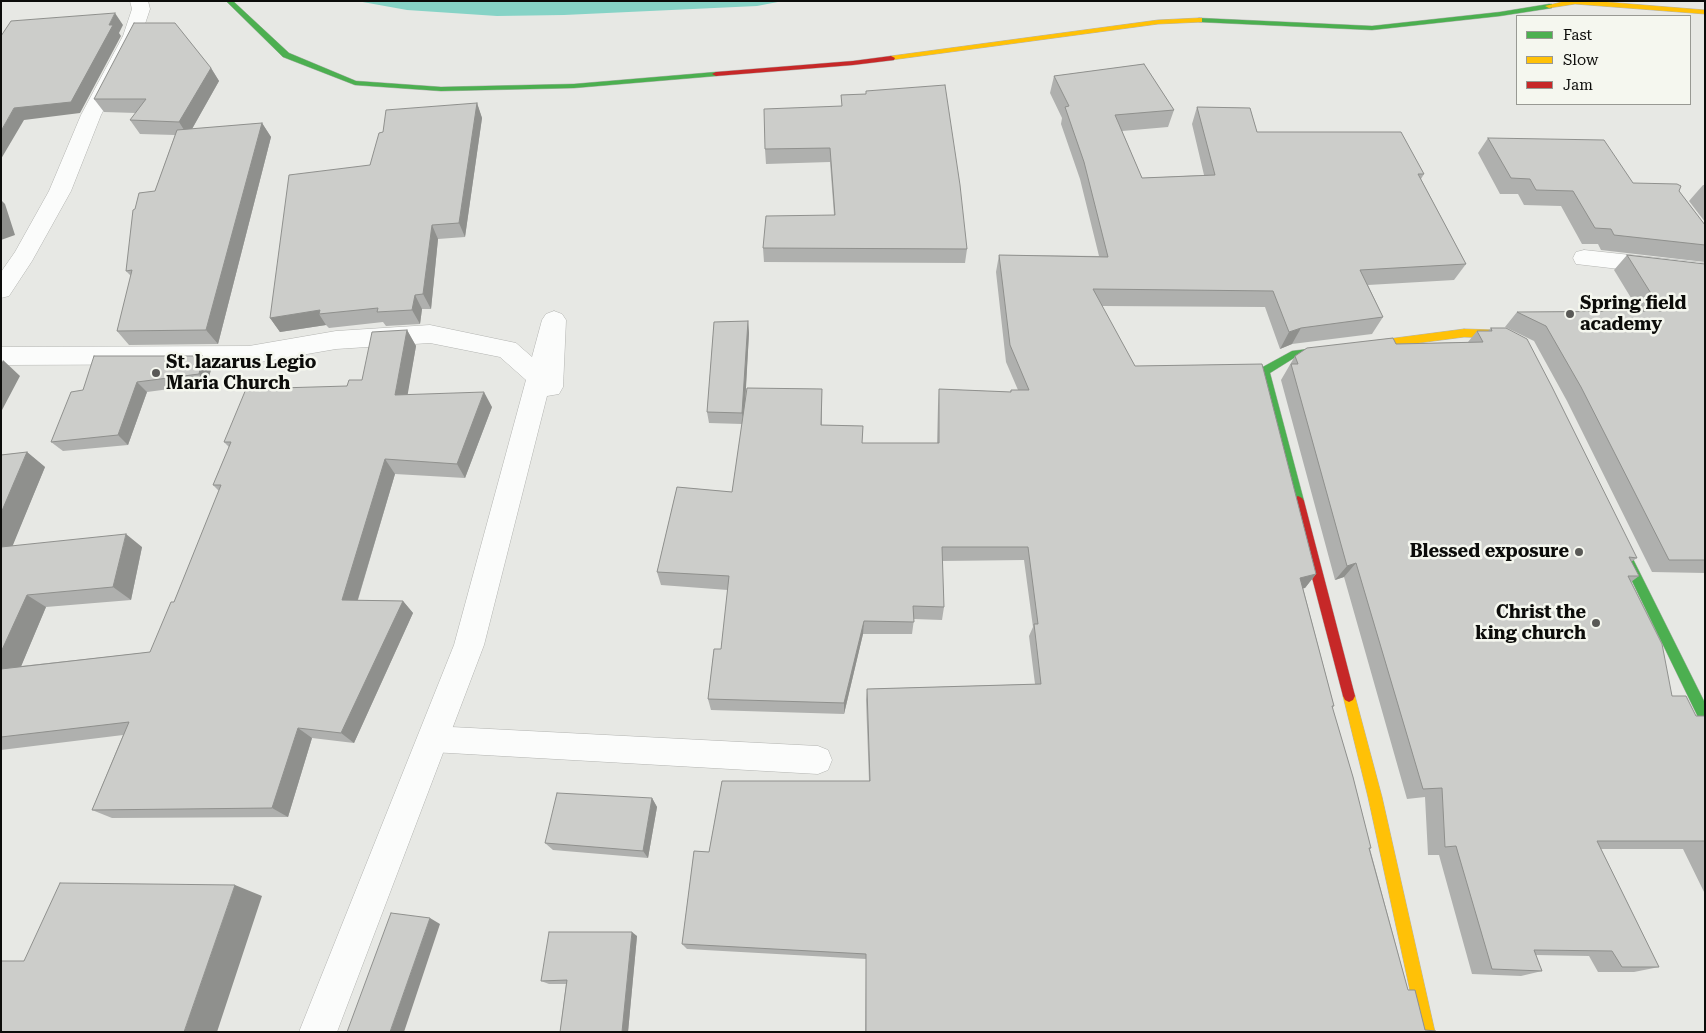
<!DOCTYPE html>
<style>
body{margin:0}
#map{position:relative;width:1706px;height:1033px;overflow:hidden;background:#e7e8e4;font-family:"Roboto Serif",serif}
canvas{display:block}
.frame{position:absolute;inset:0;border:2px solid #0c0c0a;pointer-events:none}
.legend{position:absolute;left:1516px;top:15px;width:175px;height:90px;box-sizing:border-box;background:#f5f7ef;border:1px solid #989993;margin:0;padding:6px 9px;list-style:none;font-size:15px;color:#0c0c0a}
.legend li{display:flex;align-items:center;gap:10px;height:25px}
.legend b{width:25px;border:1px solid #989993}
</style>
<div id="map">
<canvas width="1706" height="1033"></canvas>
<div class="frame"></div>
<ul class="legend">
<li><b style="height:6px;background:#4caf50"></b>Fast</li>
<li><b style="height:6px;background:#ffc107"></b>Slow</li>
<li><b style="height:6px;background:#c62828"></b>Jam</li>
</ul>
</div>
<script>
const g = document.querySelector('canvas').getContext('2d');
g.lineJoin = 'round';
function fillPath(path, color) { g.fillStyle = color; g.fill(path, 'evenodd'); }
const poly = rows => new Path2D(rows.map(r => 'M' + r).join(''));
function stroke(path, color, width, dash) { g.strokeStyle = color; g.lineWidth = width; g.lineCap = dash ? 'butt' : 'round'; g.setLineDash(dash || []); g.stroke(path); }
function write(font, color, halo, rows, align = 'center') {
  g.font = font + ' "Roboto Serif",serif'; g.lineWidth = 5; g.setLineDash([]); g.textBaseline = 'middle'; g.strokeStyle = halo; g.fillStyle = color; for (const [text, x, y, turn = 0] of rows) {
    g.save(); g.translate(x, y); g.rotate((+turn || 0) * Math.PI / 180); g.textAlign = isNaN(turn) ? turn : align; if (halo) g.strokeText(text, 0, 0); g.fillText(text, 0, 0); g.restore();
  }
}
fillPath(poly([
 [357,1,783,1,757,6,564,15,497,16,407,10]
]), '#86d3c6');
const lane = poly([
 [432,726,818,746,828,750,832,760,828,770,818,774,432,752,422,748,418,739,422,730,432,726]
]);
const street = poly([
 [130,1,148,1,150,9,141,36,101,115,71,191,32,261,9,296,1,298,1,272,15,252,49,191,81,115,123,36,132,9,130,1],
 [1584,250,1705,263,1705,279,1576,264,1573,258,1576,252,1584,250],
 [554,311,562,314,566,320,563,387,559,394,547,396,484,645,337,1032,299,1032,454,645,526,380,500,357,430,343,336,349,249,364,1,365,1,347,249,346,336,331,430,325,516,343,532,357,542,320,546,314,554,311]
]);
const fast = poly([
 [226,1,233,1,289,53,356,81,441,87,574,84,716,72,720,74,716,76,574,88,441,91,355,85,283,57,226,1],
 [1549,4,1552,4,1552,8,1500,16,1372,30,1199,22,1195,20,1199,18,1372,26,1500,12,1549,4],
 [1365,342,1369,343,1370,346,1369,349,1294,358,1270,373,1304,501,1302,504,1298,506,1294,504,1260,371,1261,368,1292,351,1365,342],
 [1620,539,1624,541,1705,703,1705,723,1700,721,1614,544,1616,541,1620,539]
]);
const slow = poly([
 [1566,1,1594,1,1705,10,1705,14,1575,4,1549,8,1545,6,1566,1],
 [1199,18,1202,18,1202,22,1158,24,891,60,887,58,891,56,1158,20,1199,18],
 [1464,329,1497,330,1514,338,1516,341,1511,345,1496,338,1464,337,1365,350,1360,346,1365,342,1464,329],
 [1349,690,1353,692,1355,696,1382,797,1435,1032,1419,1032,1368,797,1343,696,1345,692,1349,690]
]);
const jam = poly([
 [891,56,895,58,894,60,853,65,716,76,712,74,716,72,853,61,891,56],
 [1298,496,1302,498,1304,501,1355,696,1353,700,1349,702,1345,700,1343,696,1292,501,1294,498,1298,496]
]);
stroke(lane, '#b3b4b1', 1);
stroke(street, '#b3b4b1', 1);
stroke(fast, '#b3b4b1', 1);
stroke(slow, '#b3b4b1', 1);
stroke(jam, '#b3b4b1', 1);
fillPath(lane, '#fbfcfb');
fillPath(street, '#fbfcfb');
fillPath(fast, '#4caf50');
fillPath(slow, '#ffc107');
fillPath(jam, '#c62828');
fillPath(poly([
 [1144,64,1174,110,1168,127,1122,131,1142,178,1204,175,1192,124,1197,107,1250,108,1257,132,1401,132,1424,174,1421,179,1466,264,1454,280,1368,285,1383,317,1372,334,1292,344,1280,349,1265,307,1102,306,1135,366,1262,364,1316,574,1305,588,1303,588,1334,706,1332,707,1353,777,1371,848,1370,849,1408,990,1415,990,1425,1030,1436,1031,1437,1032,865,1032,866,959,687,949,682,944,694,851,709,852,722,781,869,781,866,700,867,689,1035,684,1029,636,1033,627,1024,560,942,561,944,607,942,620,914,619,912,634,863,634,844,714,711,710,708,699,714,649,721,649,728,590,661,585,657,572,677,487,732,492,742,424,709,423,707,412,714,322,748,321,749,333,745,400,747,388,822,389,822,425,863,426,862,443,937,443,938,405,939,389,1010,392,1011,390,1018,390,1006,362,996,272,999,255,1099,256,1080,179,1061,124,1062,118,1050,93,1054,76],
 [211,68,219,81,192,129,262,123,271,137,218,344,129,345,117,331,131,276,126,271,135,209,155,191,175,135,140,134,130,120,136,113,104,112,94,99],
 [866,91,967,249,965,263,764,262,763,248,834,215,830,162,766,164,765,149,842,106,841,95,866,94],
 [477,103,482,118,465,237,438,239,431,309,422,309,420,324,386,326,383,322,329,328,326,325,280,332,270,318,370,165,383,132],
 [1488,138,1633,183,1679,191,1705,225,1705,262,1601,250,1598,244,1582,244,1561,206,1524,205,1518,194,1500,194,1478,153],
 [1703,185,1705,185,1705,222,1689,201],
 [1627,255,1705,264,1705,573,1652,572,1567,401,1534,341,1505,327,1517,312,1639,311,1614,270],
 [1491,328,1637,558,1631,562,1639,576,1631,582,1672,696,1696,716,1705,716,1705,894,1683,849,1601,849,1659,967,1634,972,1598,972,1589,956,1536,955,1542,971,1521,976,1472,974,1439,855,1428,855,1425,797,1407,799,1344,577,1335,580,1281,380,1295,356,1396,344,1468,342,1477,331,1488,331],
 [407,330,416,346,407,395,492,407,465,478,395,474,358,600,403,601,413,613,354,743,312,738,288,817,112,818,92,810,123,735,1,750,1,455,27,452,45,467,12,546,142,547,131,600,46,607,21,666,150,652,174,602,219,491,213,485,229,447,224,442,347,386,362,380],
 [212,366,207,384,147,392,128,445,63,451,51,442,83,390],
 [652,798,657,807,648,858,553,850,545,843],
 [637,936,628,1032,560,1032,566,984,549,984,541,981]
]), '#afb0ae');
fillPath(poly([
 [115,13,123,25,119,33,121,36,80,113,24,120,1,159,1,131,14,108,109,25],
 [211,68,219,81,188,136,179,122],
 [477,103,482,118,465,237,459,223],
 [262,123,271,137,218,344,206,330],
 [1,200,5,204,15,235,1,240],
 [432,225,438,239,431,309,423,294],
 [415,295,422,309,420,324,412,310],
 [320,310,319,314,326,325,280,332,270,318],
 [748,321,749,333,744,424,742,413],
 [1301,328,1292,344,1280,349,1289,332],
 [407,330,416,346,405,410,395,395],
 [203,356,212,366,207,384,199,374],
 [3,360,20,376,1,412,1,364],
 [137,382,147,392,128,445,118,435],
 [484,392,492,407,465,478,457,464],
 [27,452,45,467,6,562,1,559,1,513],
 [385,459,395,474,354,612,342,600],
 [126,534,142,547,131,600,113,587],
 [1356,563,1344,577,1335,580,1347,566],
 [1316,574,1305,588,1289,592,1300,578],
 [27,595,46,607,15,681,1,674,1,652],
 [403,601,413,613,354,743,341,733],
 [864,621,863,634,844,714,844,703],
 [298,728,312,738,288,817,272,808],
 [652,798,657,807,648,858,643,851],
 [235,885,262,896,217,1032,184,1032],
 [430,918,440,924,404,1032,390,1032],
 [632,932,637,936,628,1032,622,1032]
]), '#8f908d');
const building = poly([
 [115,13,109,25,113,25,71,102,14,108,1,131,1,36,11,21,115,13],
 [134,23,175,23,211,68,179,122,130,120,146,99,94,99,134,23],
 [1144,64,1174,110,1115,115,1142,178,1215,175,1197,107,1250,108,1257,132,1401,132,1424,174,1418,174,1466,264,1360,270,1383,317,1301,328,1289,332,1273,291,1093,289,1135,366,1262,364,1316,574,1300,578,1334,706,1332,706,1353,777,1371,848,1369,848,1408,990,1415,990,1425,1030,1436,1031,1437,1032,866,1032,866,954,682,944,694,851,709,852,722,781,870,781,867,689,1041,684,1034,624,1038,624,1028,547,942,547,944,607,913,606,914,622,864,621,844,703,708,699,714,649,721,649,729,576,657,572,677,487,732,492,747,388,822,389,821,425,863,426,862,443,939,443,939,389,1011,392,1011,390,1029,390,1010,345,999,255,1108,257,1084,162,1065,107,1069,106,1054,76,1144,64],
 [945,85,960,185,967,249,763,248,766,216,835,215,830,148,765,149,764,109,842,106,841,95,866,94,866,91,945,85],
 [477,103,459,223,432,225,423,294,415,295,412,310,377,312,378,308,319,314,320,310,270,318,289,175,370,165,379,133,383,132,386,110,477,103],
 [262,123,206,330,117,331,132,270,126,271,133,210,135,209,139,193,155,191,177,130,262,123],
 [1488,138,1604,140,1633,183,1677,184,1681,186,1679,191,1705,225,1705,245,1614,235,1611,229,1595,228,1573,191,1536,190,1530,179,1511,178,1488,138],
 [1627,255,1705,264,1705,560,1669,560,1581,387,1546,326,1517,312,1662,311,1627,255],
 [748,321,742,413,707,412,714,322,748,321],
 [1491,328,1506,328,1527,339,1552,387,1637,558,1629,557,1639,576,1628,576,1662,644,1672,696,1686,696,1696,716,1705,716,1705,841,1597,841,1659,967,1622,967,1612,951,1534,950,1542,971,1492,969,1456,846,1445,847,1442,788,1423,789,1356,563,1347,566,1291,364,1298,364,1295,356,1307,348,1393,338,1396,344,1483,342,1477,331,1492,331,1491,328],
 [407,330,395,395,484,392,457,464,385,459,342,600,403,601,341,733,298,728,272,808,92,810,129,722,1,737,1,669,150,652,171,602,174,602,221,485,213,485,231,442,224,442,246,389,347,386,349,380,362,380,372,332,407,330],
 [94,356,203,356,199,374,137,382,118,435,51,442,71,392,83,390,94,356],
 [27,452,1,513,1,455,27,452],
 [126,534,113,587,27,595,1,652,1,547,126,534],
 [557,793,652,798,643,851,545,843,557,793],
 [60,883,235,885,184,1032,1,1032,1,961,24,961,60,883],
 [391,913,430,918,390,1032,347,1032,391,913],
 [549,932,632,932,622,1032,560,1032,567,980,541,981,549,932]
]);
fillPath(building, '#cccdca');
stroke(building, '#8f908d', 1);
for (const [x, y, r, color] of [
 [1570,314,5,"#595956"],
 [156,373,5,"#595956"],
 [1579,552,5,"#595956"],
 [1596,623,5,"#595956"]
]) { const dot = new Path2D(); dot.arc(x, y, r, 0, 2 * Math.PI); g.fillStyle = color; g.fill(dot); stroke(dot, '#f5f7ef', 2); }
write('bold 18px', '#0c0c0a', '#f5f7ef', [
 ["Spring field",1580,304],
 ["academy",1580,325],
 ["St. lazarus Legio",166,363],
 ["Maria Church",166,384],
 ["Blessed exposure",1569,552,"right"],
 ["Christ the",1586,613,"right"],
 ["king church",1586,634,"right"]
], 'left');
</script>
